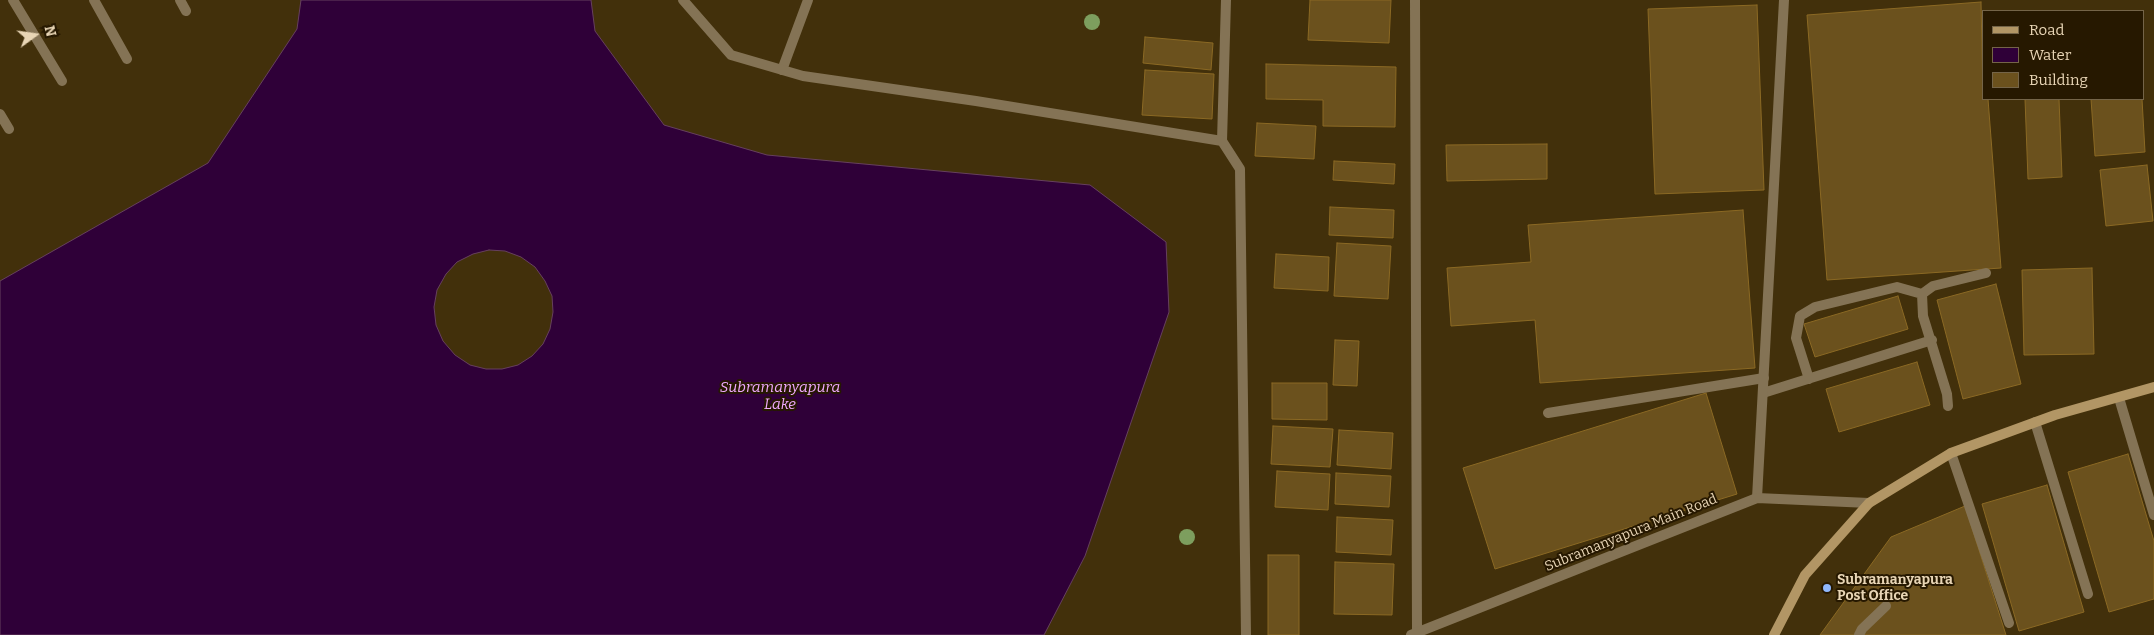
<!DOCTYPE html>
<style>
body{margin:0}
#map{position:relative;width:2154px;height:635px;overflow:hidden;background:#42300b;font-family:Bitter,serif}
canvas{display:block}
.legend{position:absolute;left:1982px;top:10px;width:162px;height:90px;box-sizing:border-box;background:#261800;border:1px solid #746448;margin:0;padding:6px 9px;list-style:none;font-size:15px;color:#e8d5b5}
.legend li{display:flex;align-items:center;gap:10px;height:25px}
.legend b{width:25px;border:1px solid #746448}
.north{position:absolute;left:10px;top:10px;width:50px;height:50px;-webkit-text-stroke:4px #261800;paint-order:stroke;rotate:76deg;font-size:14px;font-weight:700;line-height:20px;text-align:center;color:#e8d5b5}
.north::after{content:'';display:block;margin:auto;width:18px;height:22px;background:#e8d5b5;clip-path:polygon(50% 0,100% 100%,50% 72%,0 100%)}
</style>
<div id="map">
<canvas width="2154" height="635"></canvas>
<ul class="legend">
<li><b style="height:6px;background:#b29665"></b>Road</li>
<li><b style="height:14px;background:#2f0038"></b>Water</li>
<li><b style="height:14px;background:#6b511d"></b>Building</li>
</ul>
<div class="north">N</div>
</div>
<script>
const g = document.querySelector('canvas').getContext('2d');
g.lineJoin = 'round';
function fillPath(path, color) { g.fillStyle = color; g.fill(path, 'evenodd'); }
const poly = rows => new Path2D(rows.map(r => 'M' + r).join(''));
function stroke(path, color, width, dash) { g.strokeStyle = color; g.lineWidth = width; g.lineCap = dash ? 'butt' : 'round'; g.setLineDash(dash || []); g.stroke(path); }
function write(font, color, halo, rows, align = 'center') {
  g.font = font + ' Bitter,serif'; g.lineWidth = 4; g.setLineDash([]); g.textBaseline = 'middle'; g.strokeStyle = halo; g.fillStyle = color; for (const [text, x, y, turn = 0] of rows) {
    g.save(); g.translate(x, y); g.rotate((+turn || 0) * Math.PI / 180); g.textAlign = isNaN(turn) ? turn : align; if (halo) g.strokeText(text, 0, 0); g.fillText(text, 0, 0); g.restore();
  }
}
const water = poly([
 [301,0,591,0,595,31,664,125,767,155,1090,185,1166,242,1169,312,1085,556,1044,635,0,635,0,281,208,163,297,29,301,0],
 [489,250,505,251,521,257,535,267,545,281,552,296,553,312,550,329,543,344,532,356,518,365,502,369,486,369,470,365,455,355,443,341,436,325,434,307,437,290,446,274,457,262,473,254,489,250]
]);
fillPath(water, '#2f0038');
stroke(water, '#66405e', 1);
const building = poly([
 [1310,0,1391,0,1389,43,1308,40,1310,0],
 [1981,2,1983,99,1988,99,2001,268,1827,280,1807,15,1981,2],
 [1757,5,1764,190,1655,194,1648,9,1757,5],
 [1145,37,1213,43,1211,70,1143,63,1145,37],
 [1266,64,1396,67,1395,127,1323,126,1323,100,1266,99,1266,64],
 [1145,70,1214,74,1212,119,1142,115,1145,70],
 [2025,99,2059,99,2062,177,2028,179,2025,99],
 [2091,99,2142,99,2145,152,2095,156,2091,99],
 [1257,123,1316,126,1314,159,1255,156,1257,123],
 [1547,144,1547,179,1447,181,1446,145,1547,144],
 [1334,161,1395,164,1394,184,1333,180,1334,161],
 [2147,165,2153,221,2106,226,2100,170,2147,165],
 [1330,207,1394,210,1393,238,1329,235,1330,207],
 [1743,210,1755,368,1540,383,1535,320,1451,326,1447,268,1531,262,1528,225,1743,210],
 [1337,243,1391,246,1388,299,1334,296,1337,243],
 [1276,254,1329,257,1328,291,1274,288,1276,254],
 [2092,268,2094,354,2024,355,2022,270,2092,268],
 [1996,284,2021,384,1963,399,1937,300,1996,284],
 [1898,296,1908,329,1815,357,1804,324,1898,296],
 [1335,340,1359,341,1357,386,1333,385,1335,340],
 [1917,362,1930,405,1839,432,1826,389,1917,362],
 [1272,383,1327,383,1327,420,1272,419,1272,383],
 [1706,393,1737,494,1495,569,1463,468,1706,393],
 [1273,426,1333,429,1330,467,1271,464,1273,426],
 [1339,430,1393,433,1391,469,1337,465,1339,430],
 [2128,454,2154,541,2154,599,2109,612,2068,472,2128,454],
 [1277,471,1330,474,1328,510,1275,507,1277,471],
 [1336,473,1391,476,1389,507,1335,504,1336,473],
 [2047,485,2084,612,2019,631,1982,504,2047,485],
 [1965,506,2006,635,1820,635,1891,537,1965,506],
 [1337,517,1393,520,1391,555,1336,552,1337,517],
 [1268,555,1299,555,1299,635,1268,635,1268,555],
 [1335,562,1394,564,1392,615,1334,614,1335,562]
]);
fillPath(building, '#6b511d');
stroke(building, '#8b6924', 1);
stroke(poly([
 [782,70,808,0],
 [1809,379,1796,338,1800,316,1815,307,1897,287,1922,294],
 [1763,393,1932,340],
 [1948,406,1947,394,1923,316,1922,294,1933,286,1986,273],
 [1548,413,1764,378],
 [1859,635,1862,629,1886,606]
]), '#847355', 10);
stroke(poly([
 [13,0,62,81],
 [94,0,127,59],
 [180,0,186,11],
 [1415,0,1417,633],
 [0,114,9,129],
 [1222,141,1226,0],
 [2119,398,2154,515],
 [2035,422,2088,594],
 [1951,453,2009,623],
 [1757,498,1784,0]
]), '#847355', 10);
stroke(poly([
 [683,0,731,55,803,76,976,101,1222,141,1240,169,1246,635],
 [1411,635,1757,498,1869,503]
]), '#847355', 10);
stroke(poly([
 [1774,635,1805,575,1869,503,1951,453,2055,415,2154,387]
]), '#b29665', 10);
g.fillStyle = '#7d9e5e';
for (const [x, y] of [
 [1092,22],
 [1187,537]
]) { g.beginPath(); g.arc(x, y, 8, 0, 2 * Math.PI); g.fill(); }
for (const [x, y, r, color] of [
 [1827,588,5,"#90b8fd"]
]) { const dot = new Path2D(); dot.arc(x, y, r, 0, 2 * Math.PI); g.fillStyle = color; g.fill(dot); stroke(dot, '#261800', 2); }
write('14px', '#e8d5b5', '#261800', [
 ["Subramanyapura Main Road",1631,533,-22]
]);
write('bold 14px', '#e8d5b5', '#261800', [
 ["Subramanyapura",1837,580],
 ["Post Office",1837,596]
], 'left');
write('italic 15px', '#efa8fd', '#261800', [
 ["Subramanyapura",780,388],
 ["Lake",780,405]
]);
</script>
